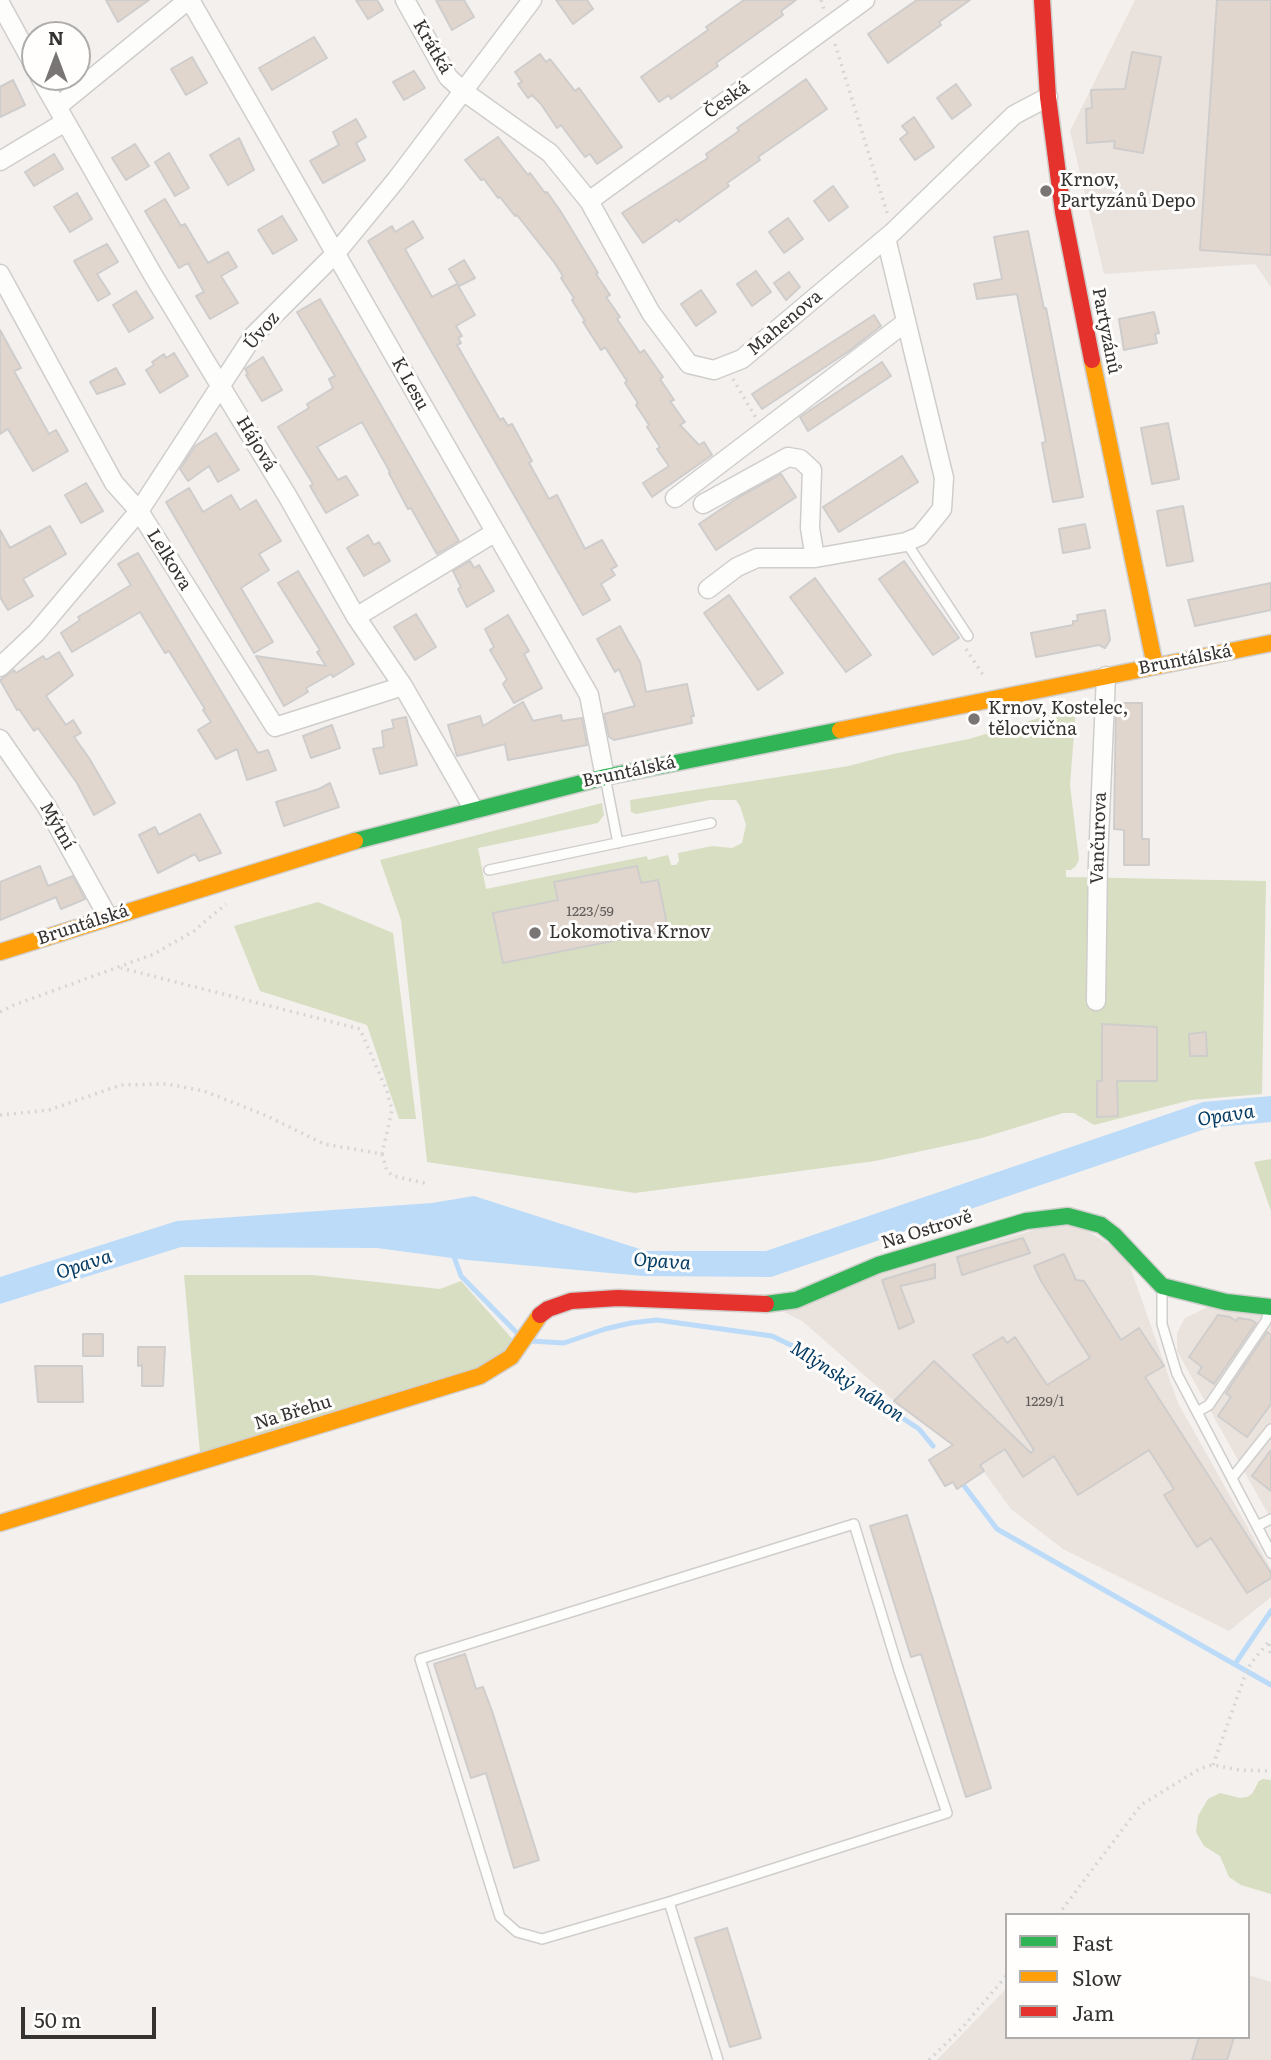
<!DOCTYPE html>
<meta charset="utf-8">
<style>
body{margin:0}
#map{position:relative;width:1271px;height:2060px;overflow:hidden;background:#f3f0ee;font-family:Literata,serif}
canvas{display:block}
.legend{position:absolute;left:1005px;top:1913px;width:245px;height:126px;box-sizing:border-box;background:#fffefd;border:2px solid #aeadac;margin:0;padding:9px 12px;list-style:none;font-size:21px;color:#353332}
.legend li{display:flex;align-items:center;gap:14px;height:35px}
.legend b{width:35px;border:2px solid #aeadac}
.north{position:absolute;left:21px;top:21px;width:70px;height:70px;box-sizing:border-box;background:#fffefd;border:2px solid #aeadac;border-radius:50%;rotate:0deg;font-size:19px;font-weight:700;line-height:28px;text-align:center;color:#353332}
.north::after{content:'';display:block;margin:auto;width:24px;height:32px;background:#787574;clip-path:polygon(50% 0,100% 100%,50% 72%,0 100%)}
.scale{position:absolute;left:21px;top:2007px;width:135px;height:32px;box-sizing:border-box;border:4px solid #353332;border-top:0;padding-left:9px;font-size:21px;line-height:24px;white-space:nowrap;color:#353332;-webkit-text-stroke:5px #fffefd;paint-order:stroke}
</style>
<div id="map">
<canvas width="1271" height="2060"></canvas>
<ul class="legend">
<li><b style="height:9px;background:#30b455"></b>Fast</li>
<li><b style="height:9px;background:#ff9f0a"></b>Slow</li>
<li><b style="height:9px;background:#e5322d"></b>Jam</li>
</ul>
<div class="north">N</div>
<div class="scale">50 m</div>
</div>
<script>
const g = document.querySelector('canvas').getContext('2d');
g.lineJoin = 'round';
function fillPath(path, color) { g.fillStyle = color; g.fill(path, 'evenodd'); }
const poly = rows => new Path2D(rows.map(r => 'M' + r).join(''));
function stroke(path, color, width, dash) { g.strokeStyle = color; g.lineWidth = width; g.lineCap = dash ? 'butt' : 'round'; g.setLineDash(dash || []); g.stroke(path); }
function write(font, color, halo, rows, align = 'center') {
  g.font = font + ' Literata,serif'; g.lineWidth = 6; g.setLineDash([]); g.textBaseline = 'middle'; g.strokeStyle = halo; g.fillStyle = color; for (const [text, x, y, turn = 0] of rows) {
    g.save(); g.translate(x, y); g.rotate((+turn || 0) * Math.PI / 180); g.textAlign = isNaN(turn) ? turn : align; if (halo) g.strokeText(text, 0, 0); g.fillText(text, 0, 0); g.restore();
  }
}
fillPath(poly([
 [1135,0,1271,0,1271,287,1255,264,1104,274,1070,131],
 [1070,1220,1126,1255,1178,1403,1271,1569,1271,1597,1229,1631,1063,1549,1011,1509,984,1472,957,1489,953,1482,945,1486,929,1460,952,1445,932,1425,929,1427,894,1401,802,1321,784,1312,879,1274],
 [1208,1307,1271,1313,1271,1519,1177,1351,1177,1333,1185,1318],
 [1248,1975,1271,1982,1271,2060,937,2060,1007,1988,1007,2037,1248,2037]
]), '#e9e2dd');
fillPath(poly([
 [1076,707,1070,785,1079,859,1076,866,1071,870,1066,870,1066,877,1266,881,1262,1094,1191,1100,1094,1125,1074,1113,1063,1113,982,1138,875,1161,635,1193,427,1162,401,920,380,860,602,803,604,815,598,823,478,848,486,889,647,856,648,860,668,855,671,865,676,865,679,861,678,853,712,846,732,848,742,843,746,825,740,806,736,800,710,800,636,814,631,812,630,800,849,766,893,754,969,739],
 [318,902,393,933,416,1119,399,1119,367,1025,260,991,234,926],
 [1271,1159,1271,1211,1254,1162],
 [184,1275,313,1275,440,1289,461,1281,515,1342,481,1370,200,1453],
 [1263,1779,1271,1780,1271,1894,1241,1885,1229,1877,1220,1856,1204,1846,1196,1832,1198,1816,1208,1799,1220,1793,1240,1798,1247,1797,1252,1794,1259,1781]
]), '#d8dec1');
fillPath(poly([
 [1271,1096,1271,1122,1208,1128,771,1277,643,1276,467,1260,377,1248,181,1247,0,1304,0,1277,177,1221,432,1203,474,1196,646,1251,766,1251,1203,1102]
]), '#bbdbf9');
stroke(poly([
 [453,1254,461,1276,519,1335],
 [531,1341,564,1343,605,1329,631,1323,657,1320,772,1336,801,1350,919,1429,933,1446],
 [965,1487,997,1529,1271,1685],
 [1235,1664,1271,1611]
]), '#bbdbf9', 5);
const building = poly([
 [106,0,149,0,118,22,106,0],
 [356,0,377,0,383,10,368,19,356,0],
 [436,0,464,0,474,17,452,30,436,0],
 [556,0,587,0,593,9,573,24,556,0],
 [744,0,796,0,781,11,783,15,716,63,718,66,671,99,669,95,659,102,641,77,708,30,706,27,744,0],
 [917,0,970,0,939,22,941,25,888,63,868,34,917,0],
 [1217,0,1271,0,1271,255,1200,250,1217,0],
 [314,37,327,58,272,90,259,68,314,37],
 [1132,52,1161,57,1143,153,1114,148,1115,141,1087,143,1086,109,1092,108,1091,90,1125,89,1132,52],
 [540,54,546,62,550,59,575,91,579,88,622,147,597,164,590,154,585,157,561,125,557,128,541,104,532,95,528,98,518,84,522,82,515,72,540,54],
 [192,57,207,83,186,95,171,69,192,57],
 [414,71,425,88,404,100,393,82,414,71],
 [806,79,827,109,758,157,760,160,727,183,729,186,679,222,677,219,643,243,622,213,708,158,706,154,739,131,737,128,806,79],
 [13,80,25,105,0,117,0,87,13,80],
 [956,84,971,105,952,119,937,98,956,84],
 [914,117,934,147,915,160,900,139,908,133,902,126,914,117],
 [356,119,366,137,356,143,365,160,323,183,310,161,339,145,333,132,356,119],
 [498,137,528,175,530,173,545,193,547,192,561,212,598,273,596,274,610,295,606,297,620,317,617,319,640,353,644,350,663,377,660,379,674,400,670,401,685,422,680,425,699,445,704,442,712,455,652,497,643,483,669,466,657,449,660,447,647,427,649,425,636,405,638,403,625,383,627,381,605,347,601,350,583,322,585,321,572,300,574,298,561,278,563,276,554,262,517,215,515,216,500,197,498,198,484,179,481,180,465,160,498,137],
 [239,138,254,170,228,185,210,155,239,138],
 [135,144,149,166,126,180,112,158,135,144],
 [169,153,189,188,175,196,155,162,169,153],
 [54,154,63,169,34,186,25,172,54,154],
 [833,186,848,207,829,221,814,201,833,186],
 [77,193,92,219,70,232,54,207,77,193],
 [165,199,181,226,185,224,208,263,228,252,237,267,221,276,238,303,210,319,196,296,204,292,188,263,179,268,145,211,165,199],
 [282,216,297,240,273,254,258,230,282,216],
 [788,218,803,239,784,253,769,232,788,218],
 [413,221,423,238,405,249,432,297,457,284,475,315,456,326,462,336,458,338,461,343,457,345,500,420,503,418,508,426,512,424,532,461,529,463,549,499,557,495,585,549,602,540,617,566,611,569,615,575,601,584,610,600,583,615,368,241,392,226,395,232,413,221],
 [1028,231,1044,309,1046,308,1083,497,1053,502,1042,443,1046,442,1017,294,977,299,974,284,1002,279,994,237,1028,231],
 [107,244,118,262,97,274,110,294,98,301,74,261,107,244],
 [464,260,475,278,459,286,449,269,464,260],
 [756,271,771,292,752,306,737,284,756,271],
 [789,272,800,287,786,300,774,283,789,272],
 [701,290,716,312,696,326,681,304,701,290],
 [136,291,153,318,129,332,113,305,136,291],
 [320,299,459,541,437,554,411,508,408,509,389,473,390,472,362,422,317,447,338,480,346,476,358,495,326,513,310,486,313,484,278,427,309,408,307,404,333,388,329,379,335,376,297,312,320,299],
 [1154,312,1159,333,1155,334,1157,343,1124,350,1119,319,1154,312],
 [874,315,881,326,849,351,762,409,752,394,874,315],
 [0,330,21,368,14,371,49,434,56,430,68,451,33,471,8,429,0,434,0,330],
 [174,353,188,376,160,393,146,370,154,365,152,362,164,354,166,358,174,353],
 [263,357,282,390,262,401,246,375,248,374,245,369,263,357],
 [882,362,891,376,808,431,800,417,882,362],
 [116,368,125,384,97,394,90,382,116,368],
 [1168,423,1179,479,1152,484,1141,428,1168,423],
 [216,433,239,470,218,482,209,466,188,481,180,469,195,446,216,433],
 [902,456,918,482,839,532,823,507,902,456],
 [781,474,796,497,716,550,699,524,739,497,781,474],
 [86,483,103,511,81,523,65,495,86,483],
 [189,488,203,512,231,495,240,510,256,500,281,541,259,554,269,570,241,588,273,642,254,653,166,502,189,488],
 [1183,506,1193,561,1167,566,1157,511,1183,506],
 [1085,524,1090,548,1063,553,1059,529,1085,524],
 [50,526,66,554,23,579,33,596,8,610,0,597,0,530,10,548,50,526],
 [368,535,374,545,379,542,390,561,364,576,347,548,368,535],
 [138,553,258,753,268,750,276,770,247,780,237,749,216,759,198,730,211,722,203,710,205,709,169,651,165,653,140,612,72,652,61,633,80,620,78,617,131,585,118,564,138,553],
 [470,561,474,568,479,565,494,591,467,607,458,589,461,587,453,571,470,561],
 [904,561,959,638,933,655,879,579,904,561],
 [298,571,354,664,333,677,331,674,306,688,308,692,284,706,256,656,326,666,317,652,320,650,278,583,298,571],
 [815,578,871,655,846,672,790,597,815,578],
 [1271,583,1271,610,1195,626,1188,600,1271,583],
 [729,595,783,673,758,690,704,613,729,595],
 [1105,610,1110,640,1105,648,1099,645,1036,657,1031,633,1073,625,1073,621,1078,621,1077,615,1105,610],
 [416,614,436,647,415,660,394,627,416,614],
 [508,615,529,651,524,654,542,688,514,703,503,684,507,679,490,650,494,647,485,629,508,615],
 [620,626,640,662,646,692,687,684,694,716,691,716,692,723,614,740,609,737,604,714,635,706,619,669,615,672,597,639,620,626],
 [59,652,73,675,46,696,66,725,73,720,81,733,74,737,89,758,115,803,94,815,77,783,38,728,34,731,19,709,17,710,0,680,14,670,16,673,43,656,46,660,59,652],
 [523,702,533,721,561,715,562,721,582,718,587,745,508,760,505,744,457,756,448,725,480,716,483,726,523,702],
 [1116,703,1142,703,1142,839,1149,839,1149,865,1124,865,1124,830,1114,829,1116,703],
 [406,717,417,765,380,774,373,749,384,747,382,731,394,728,392,720,406,717],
 [332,725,340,748,311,758,303,736,332,725],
 [330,783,339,807,284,826,276,802,319,789,330,783],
 [200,814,221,853,199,861,195,854,158,873,139,835,155,827,159,835,200,814],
 [40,866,48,886,73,876,85,899,61,909,56,897,0,920,0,882,40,866],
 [637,866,641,883,658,880,668,930,503,963,493,913,558,900,554,882,637,866],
 [1102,1024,1157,1027,1157,1081,1117,1081,1118,1116,1097,1117,1097,1081,1102,1081,1102,1024],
 [1206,1032,1207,1056,1190,1056,1189,1034,1206,1032],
 [1023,1238,1030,1253,962,1275,957,1257,1023,1238],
 [1064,1254,1076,1280,1084,1281,1121,1340,1139,1328,1164,1366,1145,1377,1271,1573,1271,1578,1247,1593,1211,1538,1197,1547,1164,1495,1174,1489,1149,1450,1078,1495,1054,1456,1023,1477,1005,1449,980,1465,984,1471,957,1489,953,1482,945,1486,929,1460,953,1445,894,1401,934,1361,1031,1453,1034,1450,973,1355,1003,1337,1007,1343,1015,1337,1047,1385,1090,1358,1041,1281,1034,1266,1064,1254],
 [935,1264,935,1278,900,1286,914,1322,899,1329,882,1280,935,1264],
 [1218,1315,1230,1317,1236,1321,1238,1318,1251,1320,1256,1323,1214,1384,1198,1373,1202,1367,1189,1357,1218,1315],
 [1267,1332,1271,1335,1271,1404,1247,1437,1218,1416,1231,1397,1226,1393,1267,1332],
 [83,1334,103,1334,103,1356,83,1356,83,1334],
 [138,1347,165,1347,163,1386,142,1386,142,1365,138,1366,138,1347],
 [35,1366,82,1366,83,1402,38,1402,35,1366],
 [1271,1450,1271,1491,1252,1476,1271,1450],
 [907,1515,991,1788,966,1797,921,1654,911,1657,870,1526,907,1515],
 [465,1654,476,1689,483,1687,492,1711,539,1860,514,1868,486,1773,471,1778,434,1664,465,1654],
 [727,1928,761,2038,730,2047,695,1938,727,1928],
 [1199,2037,1234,2037,1227,2060,1192,2060,1199,2037]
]);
fillPath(building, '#e1d6ce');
stroke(building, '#cfcdcc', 2);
const lane = poly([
 [906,542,968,636],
 [606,782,618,843],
 [489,870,711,823],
 [1162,1287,1162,1324,1177,1374,1271,1553],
 [1197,1412,1209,1405,1266,1321,1270,1309],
 [1232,1478,1271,1429],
 [854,1524,898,1668,947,1813,669,1902,542,1939,517,1932,500,1917,420,1659,854,1524],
 [1257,1526,1271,1519],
 [669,1902,718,2060]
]);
const street = poly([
 [190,0,589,695,605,777],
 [405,0,448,77,463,91,550,153,589,201,651,313,689,364,714,370,742,359,893,232,1014,115,1048,97],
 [1,5,35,67],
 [40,77,153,275,288,497,356,617,403,686,474,810],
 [57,107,188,0],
 [0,161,65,122],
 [589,201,865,0],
 [0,274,114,483,139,511,275,727,403,686],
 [675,498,906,322],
 [703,504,788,457,800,459,812,470,810,528,815,558],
 [708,589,737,567,757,558,815,558,906,542,920,536,942,509,944,478,886,238],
 [356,617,494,533],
 [0,667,36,633,139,511,253,336,336,253,396,180,532,0],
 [0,739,47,807,108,917],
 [1096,1001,1098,861,1106,676]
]);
const fast = poly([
 [355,841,605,777,840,730],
 [766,1304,796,1300,878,1265,1026,1221,1068,1216,1101,1225,1114,1235,1162,1286,1226,1302,1271,1307]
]);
const slow = poly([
 [1092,360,1155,666],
 [840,730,1271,643],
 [0,952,355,841],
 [0,1523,480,1376,511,1357,540,1315]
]);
const jam = poly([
 [1042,0,1048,97,1063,212,1092,360],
 [540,1315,548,1309,571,1301,618,1298,766,1304]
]);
stroke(lane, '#d0cecc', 12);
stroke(street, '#d0cecc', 21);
stroke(fast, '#d0cecc', 19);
stroke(slow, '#d0cecc', 19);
stroke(jam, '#d0cecc', 19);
stroke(poly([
 [821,0,824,10],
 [835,44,887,213],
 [733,379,756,418],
 [966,649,985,678],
 [0,1012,14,1005,154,954,194,931,226,904],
 [0,1115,49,1110,121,1085,167,1084,204,1091,267,1116,324,1144,382,1154,392,1110,387,1091,360,1029,121,968],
 [382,1154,387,1171,393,1176,425,1183],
 [1269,1644,1271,1657],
 [1213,1765,1244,1678,1251,1663,1271,1639],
 [1058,1915,1141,1805,1201,1768,1213,1765,1239,1770,1271,1771],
 [929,2060,962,2028,1007,1975]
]), '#d7d6d6', 3.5, [2, 5]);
stroke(lane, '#fdfdfc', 9);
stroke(street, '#fdfdfc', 18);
stroke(fast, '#30b455', 16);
stroke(slow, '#ff9f0a', 16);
stroke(jam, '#e5322d', 16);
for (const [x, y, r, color] of [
 [1046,191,7,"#787574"],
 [974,719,7,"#787574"],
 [535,933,7,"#787574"]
]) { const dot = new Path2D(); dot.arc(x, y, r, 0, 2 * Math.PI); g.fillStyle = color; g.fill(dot); stroke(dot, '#fffefd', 2.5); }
write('14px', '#605c59', null, [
 ["1223/59",590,912],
 ["1229/1",1045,1402]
]);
write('18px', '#353332', '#fffefd', [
 ["Krátká",432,47,60],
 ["Česká",727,100,-36],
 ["Mahenova",785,323,-40],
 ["Úvoz",262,331,-49],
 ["Partyzánů",1106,331,79],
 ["K Lesu",410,384,61],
 ["Hájová",256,444,59],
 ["Lelkova",169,560,58],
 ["Bruntálská",1185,660,-11],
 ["Bruntálská",629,772,-12],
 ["Mýtní",57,826,60],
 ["Vančurova",1099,838,-88],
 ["Bruntálská",83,925,-18],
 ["Na Ostrově",927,1230,-17],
 ["Na Břehu",293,1413,-17]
]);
write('18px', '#353332', '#fffefd', [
 ["Krnov,",1060,181],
 ["Partyzánů Depo",1060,202],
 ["Krnov, Kostelec,",988,709],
 ["tělocvična",988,730],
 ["Lokomotiva Krnov",549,933]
], 'left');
write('italic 19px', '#053c64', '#fffefd', [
 ["Opava",1226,1116,-9],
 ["Opava",662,1262,4],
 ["Opava",84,1265,-18],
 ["Mlýnský náhon",847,1382,33]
]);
</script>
